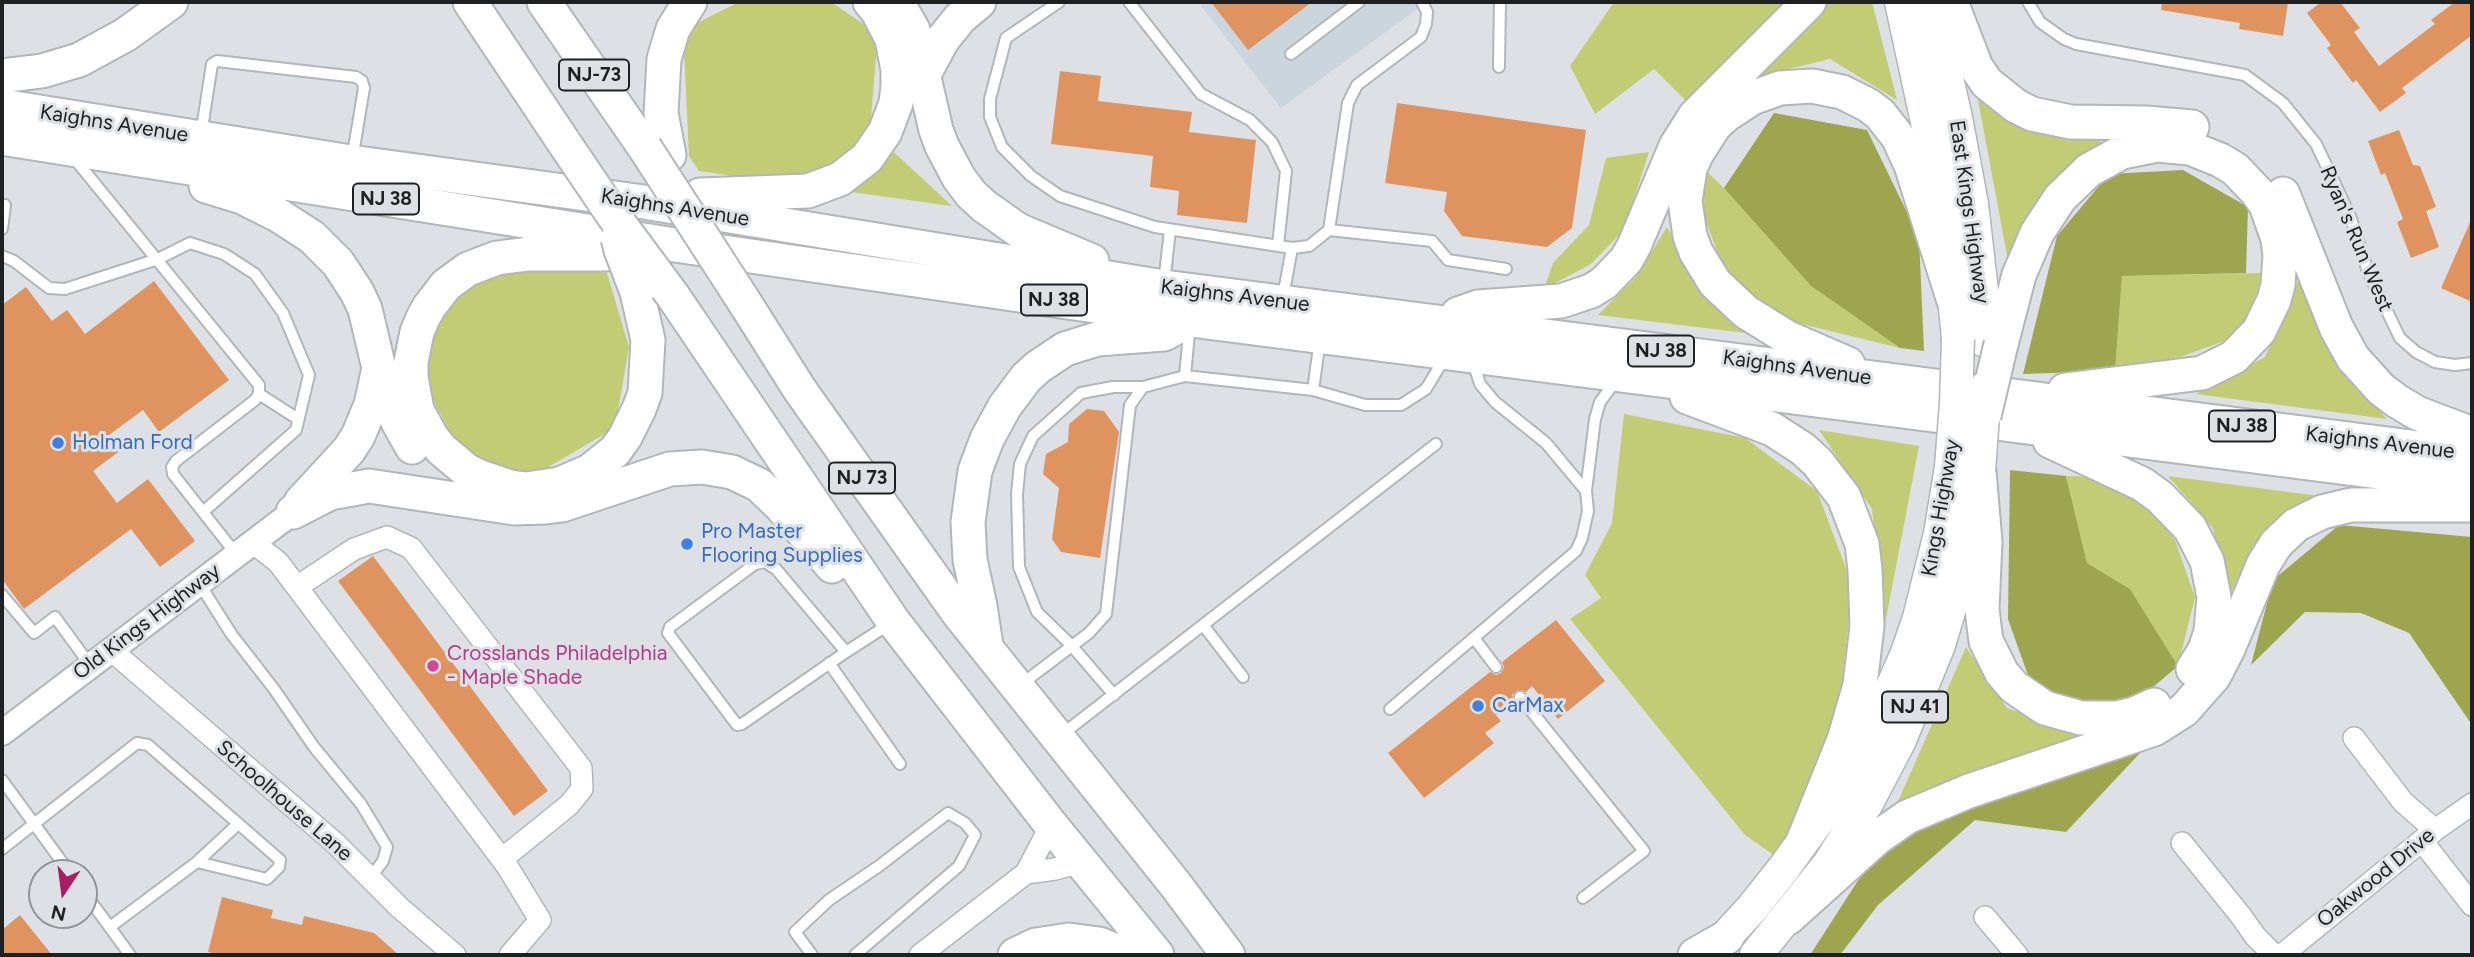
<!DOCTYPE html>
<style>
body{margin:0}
#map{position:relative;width:2474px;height:957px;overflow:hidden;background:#dde1e5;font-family:Figtree,sans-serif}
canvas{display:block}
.frame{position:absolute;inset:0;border:4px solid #1e2021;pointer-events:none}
.north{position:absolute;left:28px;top:859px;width:70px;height:70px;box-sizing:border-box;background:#dde1e5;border:2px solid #919497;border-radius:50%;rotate:193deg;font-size:19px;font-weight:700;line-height:28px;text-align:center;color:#1e2021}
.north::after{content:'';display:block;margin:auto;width:24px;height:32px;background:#a71e64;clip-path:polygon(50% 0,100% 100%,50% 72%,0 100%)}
</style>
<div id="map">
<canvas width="2474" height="957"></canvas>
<div class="frame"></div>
<div class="north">N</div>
</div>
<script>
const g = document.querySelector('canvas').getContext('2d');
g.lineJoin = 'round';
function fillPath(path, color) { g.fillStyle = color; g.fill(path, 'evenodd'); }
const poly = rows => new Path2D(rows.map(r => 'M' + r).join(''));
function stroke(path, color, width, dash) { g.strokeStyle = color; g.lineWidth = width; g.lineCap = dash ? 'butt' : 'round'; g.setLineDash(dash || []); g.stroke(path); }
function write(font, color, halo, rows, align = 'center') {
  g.font = font + ' Figtree,sans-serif'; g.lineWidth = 6; g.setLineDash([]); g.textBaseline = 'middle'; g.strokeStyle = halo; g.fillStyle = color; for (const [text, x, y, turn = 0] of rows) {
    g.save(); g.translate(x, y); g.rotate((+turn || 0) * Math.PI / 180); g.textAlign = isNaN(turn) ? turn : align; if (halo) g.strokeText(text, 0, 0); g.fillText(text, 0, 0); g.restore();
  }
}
fillPath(poly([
 [1198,2,1427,2,1281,108]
]), '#cbd5de');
fillPath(poly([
 [739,2,831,2,878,34,870,130,952,206,699,171,689,156,683,30],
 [1614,2,1784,2,1690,105,1654,69,1595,114,1570,66],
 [1828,2,1872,2,1897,100,1830,59,1739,81],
 [1978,100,2048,128,2106,143,2009,266],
 [1649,152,1624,230,1591,264,1544,289,1553,263,1589,225,1606,158],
 [1703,168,1724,188,1811,286,1900,348,1785,320,1728,280,1703,214],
 [1667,227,1715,308,1746,333,1598,315,1636,277],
 [534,263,607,273,629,347,615,428,531,477,462,455,418,371,444,300,518,264],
 [2262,273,2251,315,2230,339,2183,356,2115,371,2122,276],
 [2301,275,2337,362,2387,419,2196,394,2265,357],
 [1624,414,1745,438,1817,491,1853,587,1834,747,1781,860,1745,835,1570,619,1601,598,1585,575,1612,523],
 [1819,430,1919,446,1885,624,1872,509],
 [2066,476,2098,477,2149,505,2175,540,2195,597,2178,666,2130,589,2087,563],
 [2168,476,2319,496,2257,543,2229,596,2213,528],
 [1966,647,2007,708,2085,734,1896,806]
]), '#c2cc75');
fillPath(poly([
 [1774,113,1867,130,1919,237,1924,351,1900,348,1811,286,1724,188],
 [2183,170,2248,207,2246,273,2122,276,2115,371,2023,374,2057,236,2109,174],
 [2010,470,2066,476,2087,563,2130,589,2178,666,2139,699,2089,709,2030,681,2008,619],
 [2339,525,2472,537,2472,725,2409,633,2361,613,2305,612,2251,665,2273,580],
 [2155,737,2066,832,1975,820,1878,905,1840,955,1810,955,1870,862,1893,833]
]), '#9da64e');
fillPath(poly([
 [1211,2,1312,2,1248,50],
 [2162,2,2279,2,2288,3,2283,36,2239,29,2240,23,2161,10],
 [2321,2,2340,2,2360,28,2354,32,2379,66,2435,24,2431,20,2455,2,2472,2,2472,35,2402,88,2406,93,2380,112,2356,80,2353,83,2327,48,2331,45,2307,13],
 [1060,71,1101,76,1098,101,1192,112,1189,132,1256,140,1247,223,1177,215,1179,191,1150,187,1153,156,1051,144],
 [1397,103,1586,130,1572,228,1547,247,1462,236,1444,211,1447,192,1385,183],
 [2399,130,2413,165,2420,166,2436,207,2426,211,2439,247,2411,258,2397,222,2403,219,2385,173,2381,175,2368,141],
 [2472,218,2472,302,2441,288],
 [154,281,229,380,159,432,143,410,109,435,121,450,93,471,117,503,148,479,195,541,160,567,131,529,24,609,2,579,2,305,26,287,52,321,67,310,85,334],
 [1087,409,1104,411,1119,432,1100,558,1061,552,1052,539,1059,488,1043,474,1046,454,1068,442,1069,424],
 [373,556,548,791,514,816,338,581],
 [1556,620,1605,681,1558,719,1532,686,1526,692,1522,690,1516,691,1512,695,1514,701,1496,715,1501,721,1485,733,1494,743,1424,798,1388,753,1490,672,1496,675,1501,673,1504,667,1502,662],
 [222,897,273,910,271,918,302,925,304,916,374,933,399,955,222,955,208,952],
 [20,915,52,955,2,955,2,930]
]), '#df9460');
const service = poly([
 [1059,2,1006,38,990,99,990,117,1002,147,1031,176,1060,196,1155,227,1292,248,1309,246,1329,230,1348,103,1357,85,1421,37,1426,24,1427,12,1422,2],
 [1129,2,1201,94,1250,120,1272,142,1286,171,1278,245],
 [2028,2,2040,22,2064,39,2076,44,2245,75,2283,103,2316,144,2328,169,2350,216,2368,272,2400,338,2416,352,2435,362,2455,365,2472,363],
 [1291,54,1359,2],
 [1499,67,1500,2],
 [201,135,212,64,217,61,356,77,362,81,364,88,352,160],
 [74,158,259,385,259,394,255,400,176,461,172,467,173,474,236,554],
 [2,229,5,205],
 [1329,230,1432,241,1448,260,1506,269],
 [2,256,14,261,49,288,65,289,158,259,190,243,224,254,255,274,283,313,309,375,296,430,203,512],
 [1164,283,1170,230],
 [1283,297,1292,248],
 [1473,362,1480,384,1495,402,1546,443,1586,491],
 [1185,376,1313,390,1320,340],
 [1313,390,1365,405,1401,405,1426,389,1444,359],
 [259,394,298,419],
 [199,583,232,635,274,689,314,747,361,804,387,847,383,861,370,878],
 [2,595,34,633,55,617,90,665],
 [1203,625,1243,677],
 [1474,638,1496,667],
 [846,652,742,724,737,725,668,633,670,627,755,564,765,562,776,569,846,652,891,623],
 [829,663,900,764],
 [1019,686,1089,633,1106,614,1130,405,1143,387,1185,376,1190,323],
 [1114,695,1071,645,1037,612,1019,567,1017,494,1020,464,1033,436,1081,393,1113,387,1143,387],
 [1520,697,1644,851,1583,898],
 [1390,709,1576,551,1582,538,1588,511,1586,491,1595,419,1600,402,1617,379],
 [1060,736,1436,444],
 [2,780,70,873],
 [2,849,137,743,148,745,280,860,279,867,267,879,197,862,110,927],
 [197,862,238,824],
 [84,892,130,955],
 [812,955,795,932,829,900,879,866,948,813,965,823,975,835,959,866,855,955]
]);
const minor = poly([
 [252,542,278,562,507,866,540,920,510,955],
 [297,587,354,549,387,537,411,548,581,768,582,789,569,805,502,859],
 [111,650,335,843,400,908,455,955],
 [2354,738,2403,802,2435,830],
 [2422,841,2472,905],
 [2182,843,2241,916,2255,936,2274,955],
 [1026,873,1055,869,1081,862],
 [1985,917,2017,955],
 [920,955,1026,873,1051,825],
 [2282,955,2435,830,2472,804]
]);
const tertiary = poly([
 [2,733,293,512]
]);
const primary = poly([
 [1901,2,1934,154,1950,256,1958,339],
 [1930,2,1956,118,1972,204,1984,309,1985,341],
 [1709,955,1753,907,1784,868,1850,776,1866,746,1907,653,1919,618,1940,534,1951,467],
 [1756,955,1829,864,1867,803,1900,740,1939,645,1959,578,1976,496]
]);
const trunk = poly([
 [470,2,567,147],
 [544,2,645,148],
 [897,2,913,30,936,130,942,146,959,178,971,194,984,206,1018,230,1092,261],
 [1951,2,1976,67,1987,83,2016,106,2032,114,2071,122,2146,123,2192,127],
 [2,76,42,71,79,60,125,35,171,2],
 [923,76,943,39,960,18,979,2],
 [2,106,351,162,644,202,1164,287,2472,455],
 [2,138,675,245,1191,320,2472,484],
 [669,155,661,113,664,59,673,29,690,2],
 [206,186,242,197,278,215,312,237,338,263,357,292,365,309,379,368,391,405,398,422,412,447],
 [2283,194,2336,327,2353,358,2381,389,2397,401,2417,413,2472,434],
 [700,195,808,191,840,179,867,158,885,132,896,103,898,86,898,70,892,39,878,12,870,2],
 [630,251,606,254,528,254,497,258,468,269,446,285,429,307,423,318,417,332,411,362,411,377,417,410,431,436,441,449,466,470,480,477,510,487,526,489,560,484,590,471,615,451,625,437,639,409,645,393,648,340,637,292],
 [673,296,893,621,1051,825,1157,955],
 [745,303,800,390,959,614,1175,884,1228,955],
 [1458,314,1478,307,1561,301,1591,291,1604,283,1626,260,1634,246,1676,146,1695,116,1809,2],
 [2001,344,2019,275,2037,233,2060,198,2089,170,2122,152,2157,145,2190,148,2220,160,2235,169,2257,192,2266,205,2278,239,2280,256,2278,285,2274,300,2259,331,2234,357,2202,373,2065,390],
 [1848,364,1788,338,1746,312,1715,283,1696,252,1690,236,1685,201,1690,168,1697,153,1715,125,1726,115,1752,98,1780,88,1812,86,1842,92,1868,105,1880,114,1898,137,1911,165,1954,301],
 [1687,397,1772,429,1803,449,1818,463,1844,497,1862,544,1865,570,1867,626,1860,685,1844,740,1804,839],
 [2050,441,2142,484,2160,497,2190,528,2207,561,2214,597,2211,631,2205,650,2193,669],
 [1979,471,1985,542,1982,609,1984,626,1986,641,2002,673,2014,687,2045,708,2081,718,2116,718,2134,714,2154,705],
 [301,502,349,450,358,436,371,405,379,368],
 [293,512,330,493,369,486,514,508,546,507,562,505,670,469,702,467,732,472,759,485,781,506,832,566],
 [986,646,980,606,970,560,968,522,975,471,987,439,1005,406,1026,378,1038,367,1065,349,1097,339,1164,334,1175,328],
 [1788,918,1877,838,1907,817,1969,791,2154,729,2184,710,2214,676,2228,649,2263,565,2276,544,2296,525,2322,512,2351,505,2472,505],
 [1015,955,1036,945,1069,940,1099,944,1126,955],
 [1695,955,1727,937]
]);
stroke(service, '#b2b6b9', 14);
stroke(minor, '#b2b6b9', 24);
stroke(tertiary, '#b2b6b9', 28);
stroke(primary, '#b2b6b9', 35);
stroke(trunk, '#b2b6b9', 37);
stroke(service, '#fff', 10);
stroke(minor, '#fff', 21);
stroke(tertiary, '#fff', 24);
stroke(primary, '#fff', 32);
stroke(trunk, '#fff', 33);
const primaryBridge = poly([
 [1951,467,1956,403,1958,339],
 [1979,471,1985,388]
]);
const trunkBridge = poly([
 [567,147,613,215,673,296],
 [645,148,745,303],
 [618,238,621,250,637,292],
 [1984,416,2001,344]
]);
stroke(primaryBridge, '#b2b6b9', 35, []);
stroke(trunkBridge, '#b2b6b9', 37, []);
stroke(primaryBridge, '#fff', 32);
stroke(trunkBridge, '#fff', 33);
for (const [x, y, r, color] of [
 [58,443,7,"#3f7fe0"],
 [687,544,7,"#3f7fe0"],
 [433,666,7,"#d1479c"],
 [1478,706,7,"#3f7fe0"]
]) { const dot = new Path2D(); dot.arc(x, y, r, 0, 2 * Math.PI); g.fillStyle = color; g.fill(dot); stroke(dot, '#dde1e5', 2.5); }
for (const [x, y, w] of [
 [594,75,70],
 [386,199,66],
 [1054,300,66],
 [1661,351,66],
 [2242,426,66],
 [862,478,66],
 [1915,707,66]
]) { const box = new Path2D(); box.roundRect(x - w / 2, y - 15.5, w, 31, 5); g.fillStyle = '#dde1e5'; g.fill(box); stroke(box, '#1e2021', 2); }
write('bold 19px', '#1e2021', null, [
 ["NJ-73",594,75],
 ["NJ 38",386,199],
 ["NJ 38",1054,300],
 ["NJ 38",1661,351],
 ["NJ 38",2242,426],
 ["NJ 73",862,478],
 ["NJ 41",1915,707]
]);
write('21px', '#1e2021', '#dde1e5', [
 ["Kaighns Avenue",114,124,9],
 ["Kaighns Avenue",675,208,9],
 ["East Kings Highway",1969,212,82],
 ["Ryan's Run West",2356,239,67],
 ["Kaighns Avenue",1235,296,7],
 ["Kaighns Avenue",1797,368,8],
 ["Kaighns Avenue",2380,443,7],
 ["Kings Highway",1941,508,-80],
 ["Old Kings Highway",147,622,-37],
 ["Schoolhouse Lane",284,801,41],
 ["Oakwood Drive",2376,878,-39]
]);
write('21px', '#366cbe', '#dde1e5', [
 ["Holman Ford",72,443],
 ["Pro Master",701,532],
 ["Flooring Supplies",701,556],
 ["CarMax",1492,706]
], 'left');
write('21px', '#b23c85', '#dde1e5', [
 ["Crosslands Philadelphia",447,654],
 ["- Maple Shade",447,678]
], 'left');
</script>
